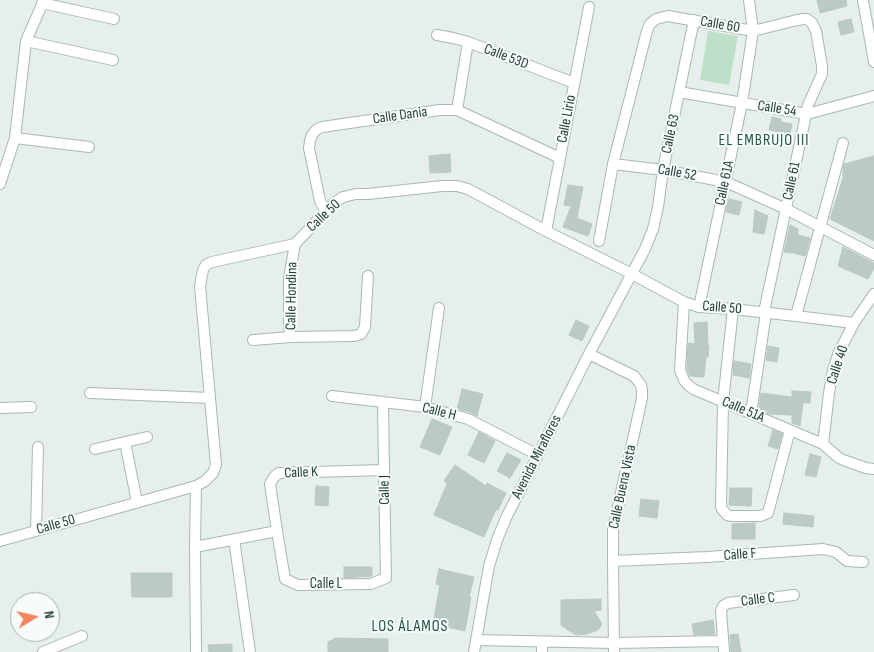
<!DOCTYPE html>
<meta charset="utf-8">
<style>
body{margin:0}
#map{position:relative;width:874px;height:652px;overflow:hidden;background:#e6efeb;font-family:"Sofia Sans Condensed",sans-serif}
canvas{display:block}
.north{position:absolute;left:10px;top:592px;width:50px;height:50px;box-sizing:border-box;background:#f7fbf9;border:1px solid #a3b1ad;border-radius:50%;rotate:81deg;font-size:14px;font-weight:700;line-height:20px;text-align:center;color:#24423a}
.north::after{content:'';display:block;margin:auto;width:18px;height:22px;background:#f4845f;clip-path:polygon(50% 0,100% 100%,50% 72%,0 100%)}
</style>
<div id="map">
<canvas width="874" height="652"></canvas>
<div class="north">N</div>
</div>
<script>
const g = document.querySelector('canvas').getContext('2d');
g.lineJoin = 'round';
function fillPath(path, color) { g.fillStyle = color; g.fill(path, 'evenodd'); }
const poly = rows => new Path2D(rows.map(r => 'M' + r).join(''));
function stroke(path, color, width, dash) { g.strokeStyle = color; g.lineWidth = width; g.lineCap = dash ? 'butt' : 'round'; g.setLineDash(dash || []); g.stroke(path); }
function write(font, color, halo, rows, align = 'center') {
  g.font = font + ' "Sofia Sans Condensed",sans-serif'; g.lineWidth = 4; g.setLineDash([]); g.textBaseline = 'middle'; g.strokeStyle = halo; g.fillStyle = color; for (const [text, x, y, turn = 0] of rows) {
    g.save(); g.translate(x, y); g.rotate((+turn || 0) * Math.PI / 180); g.textAlign = isNaN(turn) ? turn : align; if (halo) g.strokeText(text, 0, 0); g.fillText(text, 0, 0); g.restore();
  }
}
fillPath(poly([
 [708,31,738,36,729,85,700,80]
]), '#bfe0c8');
const building = poly([
 [817,0,846,0,847,6,820,13,817,0],
 [851,19,854,32,841,35,838,22,851,19],
 [772,117,781,119,781,122,792,124,790,134,769,130,772,117],
 [450,154,451,172,430,173,429,156,450,154],
 [874,156,874,241,830,219,843,178,843,170,844,164,874,156],
 [568,185,583,187,577,218,592,224,588,236,563,227,571,206,564,205,568,185],
 [729,199,742,202,739,215,726,212,729,199],
 [755,210,768,216,764,234,753,232,755,210],
 [790,225,798,229,798,235,810,238,805,256,793,253,784,252,790,225],
 [843,247,874,263,874,268,868,279,838,266,843,247],
 [576,320,589,326,582,341,569,335,576,320],
 [707,322,708,346,709,346,708,357,706,357,704,377,690,376,687,369,688,343,695,344,694,323,707,322],
 [768,346,779,348,777,362,766,360,768,346],
 [734,361,751,364,749,378,733,375,734,361],
 [462,389,483,394,477,416,470,412,457,409,462,389],
 [792,391,811,392,810,403,803,403,800,426,792,423,792,415,769,414,759,409,761,393,792,397,792,391],
 [432,419,452,427,440,455,420,447,432,419],
 [773,430,782,434,778,449,768,446,773,430],
 [479,432,495,441,484,463,468,455,479,432],
 [507,453,521,460,510,478,497,471,507,453],
 [810,454,821,457,816,477,805,475,810,454],
 [455,465,486,486,487,483,506,493,498,510,496,509,484,537,434,515,447,484,444,481,455,465],
 [316,486,329,487,328,506,315,505,316,486],
 [730,488,752,488,751,506,729,505,730,488],
 [641,499,659,501,657,518,639,516,641,499],
 [784,513,814,516,813,527,783,524,784,513],
 [755,523,755,539,732,539,732,524,755,523],
 [344,567,372,567,372,576,344,578,344,567],
 [439,569,474,577,469,597,471,597,465,631,433,624,440,585,436,584,439,569],
 [131,573,172,573,172,597,132,597,131,573],
 [601,599,601,610,594,611,602,624,598,630,587,634,576,635,561,625,561,600,601,599],
 [713,620,715,634,694,635,692,624,713,620],
 [738,634,741,652,731,652,730,635,738,634],
 [336,638,388,639,388,652,328,652,328,642,336,638],
 [232,644,232,652,209,652,208,645,232,644]
]);
fillPath(building, '#bbcac4');
stroke(building, '#b8c9c2', 1);
const minor = poly([
 [863,0,874,62],
 [42,3,114,19],
 [437,35,453,38,468,42,574,83],
 [26,41,113,60],
 [679,92,807,114,874,96],
 [457,110,468,42],
 [15,138,89,147],
 [613,164,663,170,726,182,786,209,874,255],
 [0,184,15,138,26,41,44,0],
 [326,212,320,201,309,148,310,141,312,135,316,130,322,127,440,110,457,110,560,158],
 [546,231,589,7],
 [599,241,613,164,647,31,650,24,656,19,668,16,753,31,793,21,803,19,807,19,812,23,816,31,822,66,822,74,808,105,764,312],
 [295,244,289,278,289,327,291,337,354,336,361,334,365,327,368,276],
 [684,302,680,370,684,380,688,385,693,389,823,444,839,458,846,461,866,468,874,469],
 [699,307,742,103,753,31,749,0],
 [733,309,723,402,721,506,722,509,727,515,731,516,761,516,768,513,790,430],
 [796,316,843,143],
 [253,340,291,337],
 [589,354,634,376,641,385,642,391,642,398,613,529,613,561,614,652],
 [90,393,210,398],
 [332,396,425,407,468,419,538,455],
 [383,402,384,470,386,578,371,584,298,585,285,579,277,531,270,484,274,477,279,473,384,470],
 [425,407,439,308],
 [0,408,31,407],
 [751,413,766,313],
 [125,442,137,502],
 [823,444,829,393,833,370,839,352,854,323,874,294],
 [95,449,147,437],
 [36,531,38,447],
 [234,539,250,652],
 [0,541,196,486,205,481,213,473,216,465,200,286,203,270,206,265,212,262,295,244,334,203,343,197,356,194,368,194,442,186,457,186,468,189,546,231,632,274,684,302,699,307,733,309,796,316,854,323],
 [195,547,277,531],
 [613,561,707,557,823,549,836,552,847,561,863,562],
 [476,640,614,643,723,641],
 [542,642,542,652],
 [43,652,82,636],
 [196,652,195,547,196,486],
 [474,652,489,566,497,540,506,518,589,354,645,249,653,229,658,207,663,170,694,20],
 [724,652,721,611,723,606,728,603,794,595]
]);
stroke(minor, '#a8b8b2', 12);
stroke(minor, '#fff', 10);
write('15px', '#24423a', '#f7fbf9', [
 ["Calle 60",720,25,10],
 ["Calle 53D",506,57,21],
 ["Calle 54",777,109,9],
 ["Calle Dania",400,116,-8],
 ["Calle Lirio",567,119,-79],
 ["Calle 63",671,134,-78],
 ["Calle 52",677,173,10],
 ["Calle 61",792,181,-78],
 ["Calle 61A",725,183,-78],
 ["Calle 50",324,216,-43],
 ["Calle Hondina",292,296,-89],
 ["Calle 50",722,308,5],
 ["Calle 40",838,365,-72],
 ["Calle 51A",743,410,23],
 ["Calle H",439,412,14],
 ["Avenida Miraflores",537,457,-63],
 ["Calle K",301,473,-3],
 ["Calle Buena Vista",623,487,-78],
 ["Calle J",385,490,-91],
 ["Calle 50",56,525,-16],
 ["Calle F",740,555,-4],
 ["Calle L",326,584],
 ["Calle C",758,600,-7]
]);
g.letterSpacing = '1px';
write('16px', '#1f5548', '#f7fbf9', [
 ["EL EMBRUJO III",764,141],
 ["LOS ÁLAMOS",410,627]
]);
g.letterSpacing = '0px';
</script>
